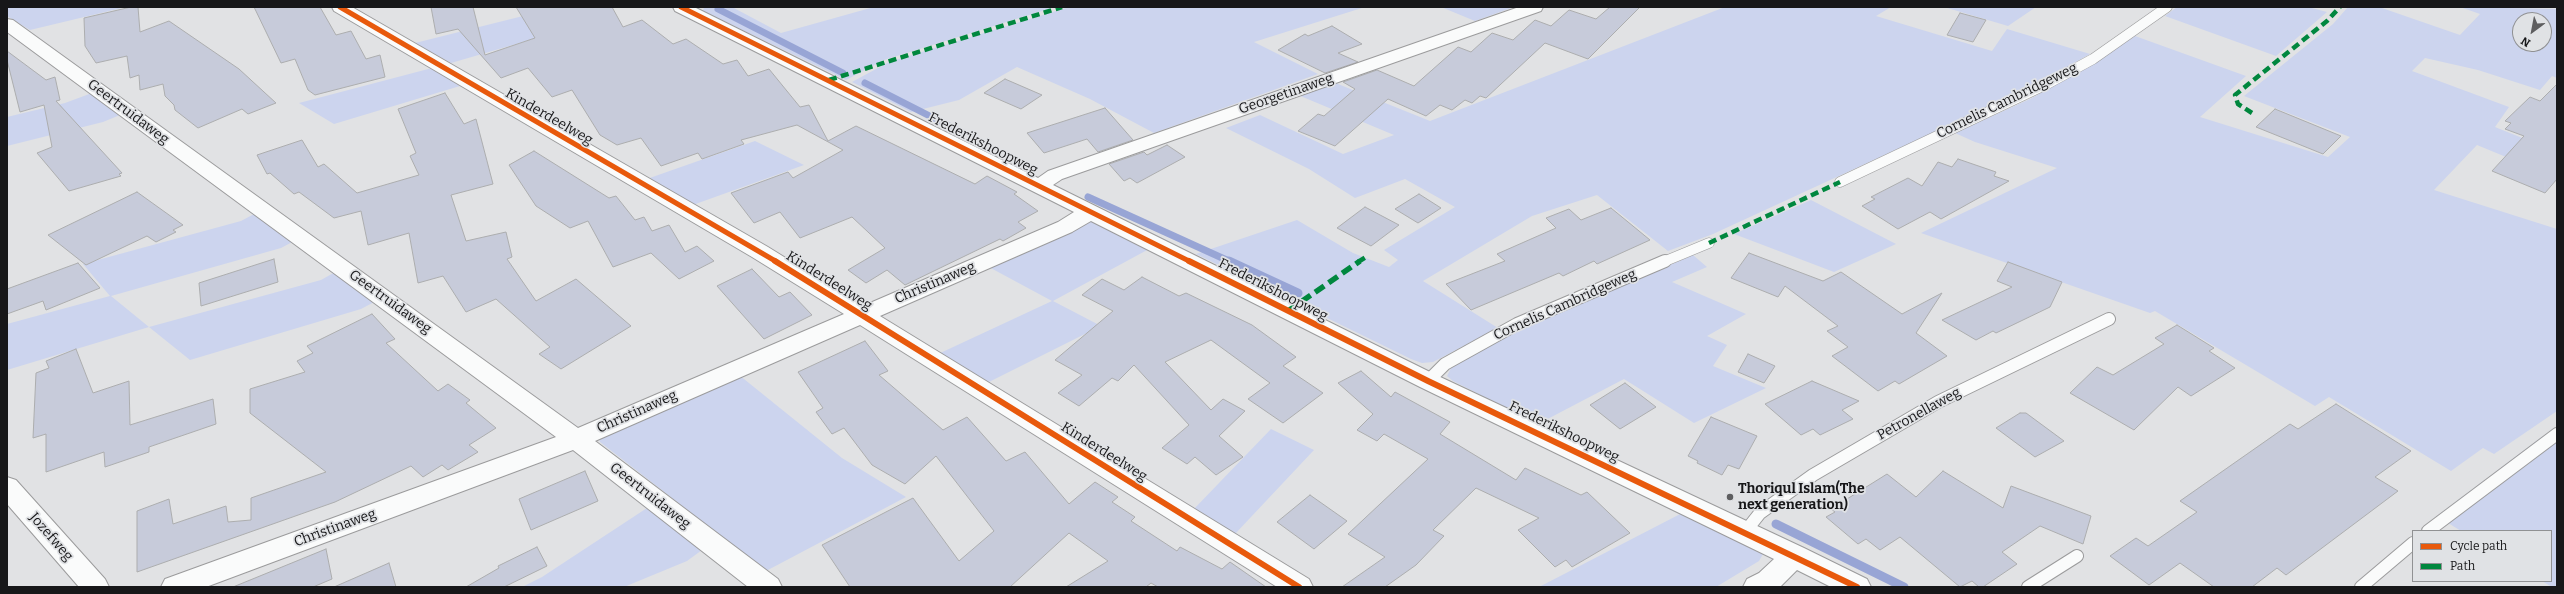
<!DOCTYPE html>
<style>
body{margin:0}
#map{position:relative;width:2564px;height:594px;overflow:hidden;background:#e1e2e4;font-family:Bitter,serif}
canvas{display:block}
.frame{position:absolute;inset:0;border:8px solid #171719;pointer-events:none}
.legend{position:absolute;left:2412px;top:530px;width:140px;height:52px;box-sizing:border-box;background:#e0e2e5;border:1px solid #909193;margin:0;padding:5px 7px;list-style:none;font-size:12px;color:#171719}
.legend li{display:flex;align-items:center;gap:8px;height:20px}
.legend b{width:20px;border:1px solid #909193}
.north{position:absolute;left:2512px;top:12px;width:40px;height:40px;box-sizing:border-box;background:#e0e2e5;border:1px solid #909193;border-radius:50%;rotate:212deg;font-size:11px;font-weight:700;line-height:16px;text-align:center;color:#171719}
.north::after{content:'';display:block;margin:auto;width:14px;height:18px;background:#5e5e60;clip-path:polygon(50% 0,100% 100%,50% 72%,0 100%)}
</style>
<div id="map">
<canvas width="2564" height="594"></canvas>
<div class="frame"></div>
<ul class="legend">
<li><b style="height:5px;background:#e8590c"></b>Cycle path</li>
<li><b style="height:5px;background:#00873e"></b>Path</li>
</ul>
<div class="north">N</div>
</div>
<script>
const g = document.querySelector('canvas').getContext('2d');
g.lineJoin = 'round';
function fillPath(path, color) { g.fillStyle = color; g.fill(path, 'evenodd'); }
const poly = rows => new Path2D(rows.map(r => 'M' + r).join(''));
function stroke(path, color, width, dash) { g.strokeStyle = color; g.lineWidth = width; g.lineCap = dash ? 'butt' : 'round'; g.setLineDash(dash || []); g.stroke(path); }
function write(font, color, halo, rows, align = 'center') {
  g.font = font + ' Bitter,serif'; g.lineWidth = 3.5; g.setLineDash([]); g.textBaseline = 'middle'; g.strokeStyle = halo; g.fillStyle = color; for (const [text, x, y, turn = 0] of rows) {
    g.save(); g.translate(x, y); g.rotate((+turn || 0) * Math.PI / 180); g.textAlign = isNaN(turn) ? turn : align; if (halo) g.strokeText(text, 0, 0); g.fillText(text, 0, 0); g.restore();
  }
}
fillPath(poly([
 [7,7,126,7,30,30,7,16],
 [704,7,732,7,781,33,874,7,1055,7,884,60,846,80,703,11],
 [1069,7,1365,7,1254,42,1318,74,1154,133,1090,99,1017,67,959,100,911,112,852,82,889,62],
 [1441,7,1514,7,1475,21],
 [1725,7,1891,7,1876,16,1992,51,2007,29,2090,54,2032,87,1713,234,1668,251,1597,195,1532,216,1423,281,1498,328,1433,362,1422,363,1411,359,1196,254,1297,220,1353,253,1389,267,1398,260,1384,250,1455,207,1405,179,1355,198,1309,169,1226,128,1260,115,1343,154,1394,135,1298,95,1333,82,1430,121],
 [1944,7,2036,7,2008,26],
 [2177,7,2308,7,2327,12,2276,56,2165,16],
 [2348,7,2379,7,2460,35,2480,14,2460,7,2557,9,2557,78,2552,76,2540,90,2478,70,2425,58,2412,71,2509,107,2495,127,2557,152,2557,178,2477,145,2434,190,2557,229,2557,411,2494,454,2483,448,2451,471,2329,397,2315,406,2155,311,2150,313,1921,233,2057,168,1975,142,1955,133,2030,99,2090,66,2135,36,2246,76,2200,117,2328,157,2350,137,2244,96,2333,24],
 [2520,20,2544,20,2544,44,2520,44],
 [523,16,554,33,451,63,415,43],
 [432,68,460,86,334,124,299,103],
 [92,93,120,115,103,122,7,146,7,117,65,103],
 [755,141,804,165,690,206,644,180],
 [1811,200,1896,244,1834,272,1734,234],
 [256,213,296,240,281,248,111,296,149,327,321,280,337,271,378,300,361,309,190,360,149,327,7,370,7,324,110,296,83,264,241,221],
 [1091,221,1149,249,1053,301,1101,326,987,383,936,355,1052,301,987,266,1083,222],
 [1693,255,1707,267,1672,282,1746,314,1707,336,1727,345,1713,366,1766,388,1694,423,1624,379,1538,424,1453,381,1447,376,1452,366,1534,323],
 [739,375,842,458,906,497,766,571,600,442,599,436],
 [1271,429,1314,450,1235,534,1193,510],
 [2543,436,2557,444,2557,587,2552,587,2542,581,2551,581,2551,531,2461,531,2437,516],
 [647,508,702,550,687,561,624,587,522,587,542,577],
 [1686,511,1761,549,1763,554,1759,561,1716,587,1539,587]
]), '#ccd4ee');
stroke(poly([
 [718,9,843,73],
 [865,83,963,133],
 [1088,197,1231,262]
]), '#98a5d5', 7);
stroke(poly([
 [1229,261,1298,293],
 [1776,524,1904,587]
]), '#98a5d5', 9);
const building = poly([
 [131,7,138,7,140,32,169,21,239,69,276,103,248,114,242,109,198,128,175,110,174,105,165,96,163,84,140,90,139,75,130,78,127,56,96,63,85,46,84,18,131,7],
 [254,7,320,7,336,35,351,31,366,59,380,55,385,77,315,95,308,90,295,59,281,63,254,7],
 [431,7,473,7,485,55,535,38,516,7,612,7,623,27,642,20,673,44,686,39,723,64,737,60,748,76,769,69,800,107,809,105,828,141,856,126,975,184,987,176,1017,192,1014,194,1038,211,1018,222,1026,228,1003,241,1000,239,905,285,887,270,866,283,848,270,885,248,852,217,800,238,780,212,754,223,731,193,788,172,793,178,843,150,797,125,741,140,744,144,702,159,698,153,661,166,641,138,617,145,600,135,572,90,552,97,528,68,501,78,458,29,436,34,431,7],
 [1610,7,1640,7,1588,59,1545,43,1486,98,1480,96,1472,103,1465,100,1452,110,1440,105,1426,116,1388,99,1335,146,1298,131,1318,114,1324,116,1355,89,1343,82,1377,70,1414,86,1458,47,1471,52,1492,33,1513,40,1535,20,1551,26,1569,10,1596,19,1610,7],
 [1960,13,1986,20,1973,42,1947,35,1960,13],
 [1332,26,1362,44,1338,53,1358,62,1325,73,1278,50,1305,34,1308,36,1332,26],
 [7,51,46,80,55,77,60,100,56,101,122,173,119,174,121,176,69,191,37,153,52,147,44,105,20,112,7,60,7,51],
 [1005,79,1042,95,1021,109,984,93,1005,79],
 [2557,84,2557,179,2545,193,2492,171,2524,136,2505,129,2511,123,2505,121,2530,97,2540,101,2557,84],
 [445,93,464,124,476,119,493,184,451,195,466,241,506,232,512,257,507,259,536,301,576,279,631,326,561,369,539,354,550,347,496,299,466,312,443,276,418,283,409,233,368,245,361,211,334,218,299,192,294,194,270,173,267,174,257,155,302,140,318,167,324,164,357,193,419,175,410,156,416,153,398,109,445,93],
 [1105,108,1133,140,1098,152,1087,139,1044,153,1027,133,1105,108],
 [2275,109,2341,136,2323,154,2256,127,2275,109],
 [1167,145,1185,157,1137,183,1130,178,1124,181,1109,164,1144,152,1147,155,1167,145],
 [534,151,609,198,616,196,635,220,644,217,652,231,669,225,685,252,697,246,714,261,679,279,651,253,613,267,588,221,570,228,536,206,509,165,534,151],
 [1958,159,1996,172,1994,176,2009,181,1941,219,1930,212,1898,229,1862,206,1875,199,1871,197,1908,178,1922,186,1938,162,1952,167,1958,159],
 [137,192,183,225,173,230,176,232,156,242,147,236,86,265,48,235,137,192],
 [1419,194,1441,208,1418,223,1395,209,1419,194],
 [1365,207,1399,225,1371,246,1337,228,1365,207],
 [1611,208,1650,240,1597,264,1594,261,1563,276,1559,273,1471,310,1446,284,1505,261,1497,254,1556,228,1546,218,1569,209,1581,220,1611,208],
 [1749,253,1823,281,1841,272,1902,314,1942,293,1916,333,1947,356,1899,384,1895,381,1878,391,1832,356,1848,347,1827,331,1838,326,1785,286,1778,297,1731,278,1749,253],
 [274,259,278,282,201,306,199,283,274,259],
 [2008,262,2062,282,2050,307,1996,333,1993,331,1976,340,1942,320,2012,287,1997,281,2008,262],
 [78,263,100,288,46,310,43,301,7,314,7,289,78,263],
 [752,269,779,297,790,292,812,315,764,339,717,286,752,269],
 [1142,277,1179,296,1186,293,1252,325,1296,357,1283,366,1323,393,1283,423,1248,399,1270,383,1211,340,1165,362,1211,410,1223,399,1245,411,1219,436,1243,457,1216,475,1195,457,1187,464,1162,448,1189,425,1134,365,1118,381,1112,378,1079,406,1058,393,1082,375,1055,360,1113,311,1082,295,1102,279,1124,290,1142,277],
 [372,314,395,339,386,343,438,391,448,384,470,400,466,403,496,428,469,445,478,452,448,470,442,465,423,477,411,466,335,502,137,572,137,511,169,499,173,524,226,506,228,522,251,520,251,498,326,472,250,413,250,389,305,372,297,361,313,353,307,346,372,314],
 [2177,325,2214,348,2209,351,2235,368,2191,396,2178,387,2134,430,2070,393,2097,367,2113,375,2164,344,2155,338,2177,325],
 [865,341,888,371,879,375,943,430,967,417,1006,461,1025,452,1069,504,1095,482,1118,497,1112,502,1135,517,1131,521,1177,551,1180,547,1222,569,1230,562,1266,587,1158,587,1151,583,1146,587,1066,587,1108,561,1069,533,1010,587,850,587,822,545,913,498,959,561,994,531,936,456,905,484,872,465,844,428,832,434,816,412,823,408,798,372,865,341],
 [76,349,93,393,129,381,130,425,213,399,216,424,149,447,149,452,105,467,104,452,46,472,46,434,33,438,36,373,49,368,46,361,76,349],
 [1748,354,1775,366,1764,383,1738,372,1748,354],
 [1361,371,1391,397,1395,392,1450,422,1440,434,1516,480,1525,468,1581,495,1587,492,1630,533,1572,567,1566,560,1555,567,1518,530,1539,518,1476,488,1433,530,1444,536,1416,565,1385,587,1342,587,1385,557,1348,534,1428,459,1384,434,1377,441,1357,430,1373,414,1338,383,1361,371],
 [1812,381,1859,401,1842,410,1853,419,1820,435,1813,429,1801,435,1765,404,1812,381],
 [1625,383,1656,407,1620,429,1590,405,1625,383],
 [2336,404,2411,451,2375,477,2398,491,2286,575,2277,568,2252,587,2214,587,2180,563,2149,585,2110,556,2136,538,2148,546,2197,512,2180,501,2290,424,2298,429,2336,404],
 [2020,413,2026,413,2064,441,2035,457,1996,428,2020,413],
 [1711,417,1757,436,1739,469,1728,465,1722,475,1697,463,1698,461,1688,456,1711,417],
 [585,471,598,501,531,530,519,499,585,471],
 [1943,471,2003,508,2011,486,2091,516,2083,544,2040,526,2002,552,2017,564,1983,587,1979,587,1972,581,1960,587,1900,537,1880,550,1866,539,1858,544,1826,517,1835,512,1831,509,1887,474,1916,497,1943,471],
 [1310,495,1347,521,1314,549,1277,522,1310,495],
 [537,547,547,566,504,587,466,587,499,568,498,566,537,547],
 [326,549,332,579,313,587,233,587,326,549],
 [389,563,396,587,334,587,389,563]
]);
fillPath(building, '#c7cbda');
stroke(building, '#acadae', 1);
const laneFar1 = poly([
 [1840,182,2047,84,2093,59,2167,7],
 [1663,262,1709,243]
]);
const lane = poly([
 [1428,381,1445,364,1517,324,1665,261],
 [2428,531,2557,434],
 [1745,532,1760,513,1813,475,1938,402,2109,319],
 [2028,587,2077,556],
 [2361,587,2413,543]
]);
const street = poly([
 [332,7,352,7,768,247,863,306,1058,222,1074,212,675,11,673,7,694,7,1038,178,1048,171,1519,7,1543,7,1541,11,1062,179,1053,185,1436,375,1804,548,1867,579,1871,587,1831,587,1797,570,1780,587,1743,587,1747,579,1759,573,1774,559,1420,387,1091,221,1072,232,880,316,1309,579,1313,587,1277,587,860,325,595,441,778,579,782,587,748,587,573,450,206,587,161,587,165,579,556,437,7,32,7,19,13,20,578,428,844,314,752,257,334,11,332,7],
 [7,477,16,480,105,579,109,587,79,587,7,504,7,477]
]);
stroke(laneFar1, '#9b9b9c', 11);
stroke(lane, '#9b9b9c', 14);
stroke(street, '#9b9b9c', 2);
stroke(laneFar1, '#fafbfb', 10);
stroke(lane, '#fafbfb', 12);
fillPath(street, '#fafbfb');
stroke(poly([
 [829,80,1062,7],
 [2252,113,2238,104,2235,95,2327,21,2340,7],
 [1709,243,1840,182],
 [1358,262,1366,257]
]), '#00873e', 4.5, [8, 4.5]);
stroke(poly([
 [1288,311,1360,261]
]), '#00873e', 5.5, [11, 5.5]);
stroke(poly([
 [340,7,777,262],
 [681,7,1191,262]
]), '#e8590c', 5);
stroke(poly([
 [775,261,1299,587],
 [1189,261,1428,381,1857,587]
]), '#e8590c', 6);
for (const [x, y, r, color] of [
 [1730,497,4,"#5e5e60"]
]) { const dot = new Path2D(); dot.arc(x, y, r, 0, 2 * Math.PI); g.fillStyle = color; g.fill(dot); stroke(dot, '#e0e2e5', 1.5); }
write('14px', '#171719', '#e0e2e5', [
 ["Georgetinaweg",1286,94,-19],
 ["Cornelis Cambridgeweg",2007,101,-26],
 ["Geertruidaweg",128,112,37],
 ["Kinderdeelweg",549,117,30],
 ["Frederikshoopweg",983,144,27],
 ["Kinderdeelweg",829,281,32],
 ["Christinaweg",935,283,-23],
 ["Frederikshoopweg",1273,290,27],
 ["Geertruidaweg",390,302,36],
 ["Cornelis Cambridgeweg",1565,305,-24],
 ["Christinaweg",637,412,-24],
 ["Petronellaweg",1919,414,-29],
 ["Frederikshoopweg",1564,432,26],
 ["Kinderdeelweg",1104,452,32],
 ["Geertruidaweg",650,496,38],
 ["Christinaweg",335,528,-20],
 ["Jozefweg",51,537,49]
]);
write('bold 14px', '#171719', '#e0e2e5', [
 ["Thoriqul Islam(The",1738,489],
 ["next generation)",1738,505]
], 'left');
</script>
